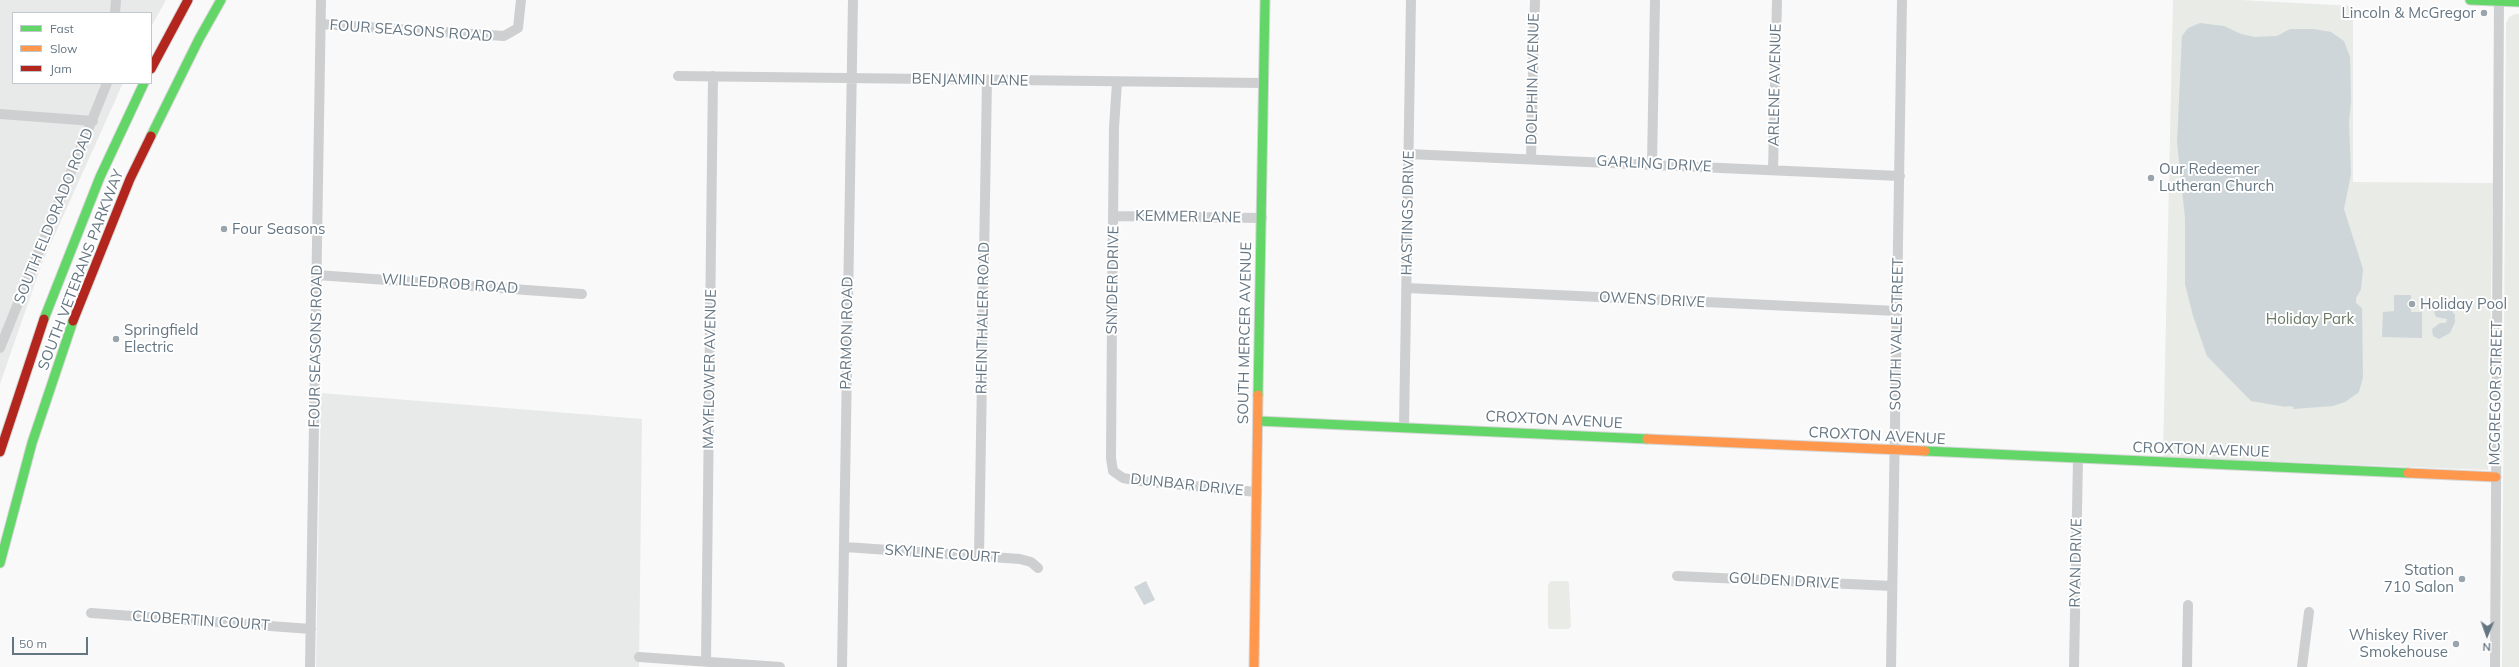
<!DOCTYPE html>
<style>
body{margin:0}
#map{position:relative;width:2519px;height:667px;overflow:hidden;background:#f9f9f9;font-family:Mulish,sans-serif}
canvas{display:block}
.legend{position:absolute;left:12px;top:12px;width:140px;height:72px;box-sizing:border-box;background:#fff;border:1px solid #c1c8cd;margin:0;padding:5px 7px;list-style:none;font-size:12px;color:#657683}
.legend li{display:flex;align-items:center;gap:8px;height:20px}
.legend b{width:20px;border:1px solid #c1c8cd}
.north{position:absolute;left:2467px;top:615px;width:40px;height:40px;-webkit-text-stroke:3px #fff;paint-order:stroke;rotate:182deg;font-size:11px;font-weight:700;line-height:16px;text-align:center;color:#657683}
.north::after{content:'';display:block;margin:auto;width:14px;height:18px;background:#657683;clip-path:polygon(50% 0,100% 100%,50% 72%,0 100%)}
.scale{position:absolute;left:12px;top:637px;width:76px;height:18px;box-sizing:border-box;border:2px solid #657683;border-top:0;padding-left:5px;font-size:12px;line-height:14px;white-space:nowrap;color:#657683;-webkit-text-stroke:3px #fff;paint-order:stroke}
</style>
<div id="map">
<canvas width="2519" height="667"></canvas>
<ul class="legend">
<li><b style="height:5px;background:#63d668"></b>Fast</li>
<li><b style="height:5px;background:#ff974d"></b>Slow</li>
<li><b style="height:5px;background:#b3261e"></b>Jam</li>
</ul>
<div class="north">N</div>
<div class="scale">50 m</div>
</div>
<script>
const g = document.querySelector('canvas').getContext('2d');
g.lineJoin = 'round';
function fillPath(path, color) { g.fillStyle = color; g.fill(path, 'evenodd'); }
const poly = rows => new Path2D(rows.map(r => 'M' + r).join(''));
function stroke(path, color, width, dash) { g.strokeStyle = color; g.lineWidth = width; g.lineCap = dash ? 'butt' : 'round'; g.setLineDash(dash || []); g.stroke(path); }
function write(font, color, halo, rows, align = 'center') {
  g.font = font + ' Mulish,sans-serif'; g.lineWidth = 4; g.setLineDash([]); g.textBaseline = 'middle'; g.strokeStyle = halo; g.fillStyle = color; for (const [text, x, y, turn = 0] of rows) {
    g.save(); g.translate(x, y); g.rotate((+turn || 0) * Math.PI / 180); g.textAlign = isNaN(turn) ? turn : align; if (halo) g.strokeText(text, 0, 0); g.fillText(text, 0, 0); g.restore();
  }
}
fillPath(poly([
 [0,0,166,0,151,27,151,13,13,13,13,83,123,83,42,263,0,384],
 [321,393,642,419,639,667,316,667]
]), '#e8e9e9');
fillPath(poly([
 [2173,0,2240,0,2353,6,2353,182,2493,183,2488,470,2163,457],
 [2515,14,2519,14,2519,667,2502,667,2506,23,2509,17],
 [1551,581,1568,581,1569,584,1571,626,1569,629,1549,629,1548,626,1548,585]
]), '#e8ebe6');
fillPath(poly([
 [2200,23,2224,26,2241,34,2255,37,2277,36,2290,29,2314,29,2331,32,2344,41,2350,57,2351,100,2349,121,2351,174,2344,209,2363,269,2361,289,2356,298,2356,303,2362,308,2363,377,2359,392,2345,402,2333,406,2293,409,2294,407,2287,406,2286,407,2251,401,2207,356,2193,316,2185,284,2185,218,2177,142,2182,36,2188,28],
 [2394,295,2411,295,2411,312,2422,312,2422,338,2382,337,2383,312,2394,311],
 [2443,304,2451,310,2455,315,2455,322,2450,333,2439,339,2433,336,2432,329,2440,323,2446,323,2447,319,2436,317,2434,312,2437,306],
 [1146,581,1155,600,1144,605,1134,587]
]), '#ced6d9');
const fast = poly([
 [2470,0,2519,2],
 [151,136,199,39,221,0],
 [44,319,100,177,144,83],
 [1258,395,1265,0],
 [1258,421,1647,439],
 [1925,451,2408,473],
 [0,563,32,443,73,321]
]);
const slow = poly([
 [1647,439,1925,451],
 [2408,473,2496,477],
 [1254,667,1258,395]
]);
const jam = poly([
 [151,69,188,0],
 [73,321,130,179,151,136],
 [0,452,44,319]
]);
stroke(fast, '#d5d6d7', 11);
stroke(slow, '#d5d6d7', 11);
stroke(jam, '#d5d6d7', 11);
stroke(poly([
 [115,13,116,0],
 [321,24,504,36,518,28,521,0],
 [678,76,1263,83],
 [1117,82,1114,128,1112,316,1111,458,1113,471,1123,478,1140,481,1257,492],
 [0,114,93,121],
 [1408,154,1900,176],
 [1531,158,1535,0],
 [1652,164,1655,0],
 [1773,170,1777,0],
 [1114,216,1262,218],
 [317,275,582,294],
 [1407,288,1897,311],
 [0,348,107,83],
 [1404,427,1411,0],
 [845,547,1020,559,1031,562,1038,568],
 [979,556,987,80],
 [1677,576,1892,586],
 [91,613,311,629],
 [639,657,780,667],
 [706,661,713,76],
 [310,667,321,0],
 [842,667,853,0],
 [1891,667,1902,0],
 [2074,667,2078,459],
 [2187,667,2188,605],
 [2302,667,2309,612],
 [2495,667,2499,0]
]), '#cecfd0', 10);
stroke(fast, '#63d668', 9);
stroke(slow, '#ff974d', 9);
stroke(jam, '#b3261e', 9);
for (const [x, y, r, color] of [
 [2484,13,4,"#99a4ac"],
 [2151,178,4,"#99a4ac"],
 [224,229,4,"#99a4ac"],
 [2412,304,4,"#99a4ac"],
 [116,339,4,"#99a4ac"],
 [2462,579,4,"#99a4ac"],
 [2456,644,4,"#99a4ac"]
]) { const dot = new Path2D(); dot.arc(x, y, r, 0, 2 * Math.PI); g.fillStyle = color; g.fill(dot); stroke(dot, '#fff', 1.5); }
write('15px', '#657683', '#fff', [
 ["Lincoln & McGregor",2476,13,"right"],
 ["Our Redeemer",2159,169],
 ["Lutheran Church",2159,186],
 ["Four Seasons",232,229],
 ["Holiday Pool",2420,304],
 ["Springfield",124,330],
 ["Electric",124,347],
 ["Station",2454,570,"right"],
 ["710 Salon",2454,587,"right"],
 ["Whiskey River",2448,635,"right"],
 ["Smokehouse",2448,652,"right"]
], 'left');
write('15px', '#657683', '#fff', [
 ["FOUR SEASONS ROAD",411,31,4],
 ["DOLPHIN AVENUE",1533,79,-89],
 ["BENJAMIN LANE",970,80,1],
 ["ARLENE AVENUE",1775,85,-89],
 ["GARLING DRIVE",1654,164,3],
 ["HASTINGS DRIVE",1408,213,-89],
 ["SOUTH ELDORADO ROAD",54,216,-68],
 ["KEMMER LANE",1188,217,1],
 ["SOUTH VETERANS PARKWAY",81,270,-69],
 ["SNYDER DRIVE",1113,280,-89],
 ["WILLEDROB ROAD",450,284,4],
 ["OWENS DRIVE",1652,300,3],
 ["RHEINTHALER ROAD",983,318,-89],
 ["PARMON ROAD",847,333,-89],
 ["SOUTH MERCER AVENUE",1245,333,-89],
 ["SOUTH VALE STREET",1897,334,-89],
 ["FOUR SEASONS ROAD",316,346,-89],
 ["MAYFLOWER AVENUE",710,369,-89],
 ["MCGREGOR STREET",2496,393,-89],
 ["CROXTON AVENUE",1554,420,3],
 ["CROXTON AVENUE",1877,436,3],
 ["CROXTON AVENUE",2201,450,2],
 ["DUNBAR DRIVE",1187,485,6],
 ["SKYLINE COURT",942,554,4],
 ["RYAN DRIVE",2076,563,-89],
 ["GOLDEN DRIVE",1784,581,3],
 ["CLOBERTIN COURT",201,621,4]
]);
write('15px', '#687a64', '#fff', [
 ["Holiday Park",2310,319]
]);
</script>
